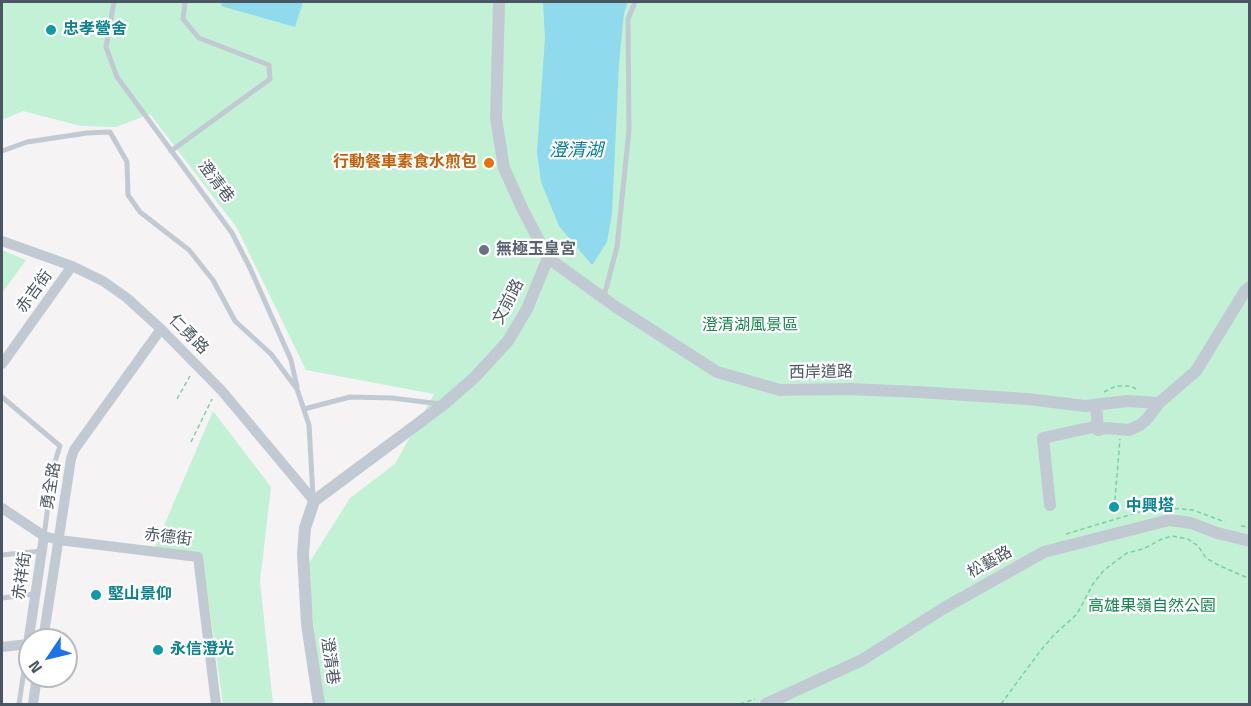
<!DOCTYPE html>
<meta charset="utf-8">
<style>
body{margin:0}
#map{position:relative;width:1251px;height:706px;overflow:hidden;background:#f5f3f3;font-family:"Titillium Web",sans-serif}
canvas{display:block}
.frame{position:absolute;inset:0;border:3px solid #4a5661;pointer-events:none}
.north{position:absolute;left:18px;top:628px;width:60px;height:60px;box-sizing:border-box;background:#fff;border:2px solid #b7bbc0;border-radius:50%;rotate:235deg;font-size:16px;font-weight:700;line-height:24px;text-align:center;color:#4a5661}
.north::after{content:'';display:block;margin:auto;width:21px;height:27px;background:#1a73e8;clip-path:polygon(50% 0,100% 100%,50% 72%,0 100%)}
</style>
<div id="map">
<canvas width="1251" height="706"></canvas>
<div class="frame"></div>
<div class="north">N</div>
</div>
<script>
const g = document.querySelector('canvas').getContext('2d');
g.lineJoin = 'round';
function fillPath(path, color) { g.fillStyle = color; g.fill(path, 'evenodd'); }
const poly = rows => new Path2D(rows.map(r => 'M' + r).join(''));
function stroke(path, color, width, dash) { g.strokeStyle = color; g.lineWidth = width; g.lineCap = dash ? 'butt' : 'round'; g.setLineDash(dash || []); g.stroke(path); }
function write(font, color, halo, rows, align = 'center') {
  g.font = font + ' "Titillium Web","Noto Sans TC",sans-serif'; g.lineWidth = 4.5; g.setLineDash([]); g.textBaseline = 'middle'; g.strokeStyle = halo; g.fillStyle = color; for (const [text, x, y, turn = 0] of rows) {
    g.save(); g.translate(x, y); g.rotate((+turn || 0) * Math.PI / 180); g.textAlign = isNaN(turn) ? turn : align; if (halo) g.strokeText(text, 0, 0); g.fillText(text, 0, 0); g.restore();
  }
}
fillPath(poly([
 [2,2,1249,2,1249,704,324,704,306,568,350,498,395,464,434,394,306,370,237,228,150,114,116,127,81,126,23,111,2,120],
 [2,250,26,260,2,293],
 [213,411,271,487,260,582,273,704,223,704,202,555,154,549]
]), '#c3f1d5');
fillPath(poly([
 [222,2,303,2,295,27,221,6],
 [543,2,628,2,624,13,619,64,612,214,607,242,592,265,559,226,541,182,537,152,545,38]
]), '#90daee');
stroke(poly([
 [1104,392,1116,386,1131,386,1136,389],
 [177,399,190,376],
 [191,442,212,399],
 [1115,500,1120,439],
 [1241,526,1250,527],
 [1066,534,1156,507,1193,510,1225,522],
 [740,704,755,699],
 [1001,704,1041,650,1055,634,1077,614,1093,584,1104,570,1127,553,1143,549,1162,539,1172,536,1188,539,1198,546,1206,558,1218,565,1250,579]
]), '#7ad0a6', 1.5, [4.5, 3]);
stroke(poly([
 [114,2,106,47,117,77,232,233,250,268,291,360,297,387],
 [2,151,27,142,87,133,110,132,127,162,128,195,140,212,189,250,213,280,235,321,271,354,297,389,309,425,313,496],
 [171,151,270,79,269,65,199,38,183,19,185,2],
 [604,296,617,247,629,130,628,19,635,2],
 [2,397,60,446,53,468,44,536],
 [304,409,350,397,392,398,441,404],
 [2,555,41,551],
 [2,598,35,594],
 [19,704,28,644]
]), '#c1cad2', 5);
stroke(poly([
 [2,241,72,266,103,281,127,298,161,329,222,391,314,501],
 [2,364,72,266],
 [2,508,44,536,28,644,2,647],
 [44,536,59,540,198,557,216,704],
 [43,640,71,459,74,450,161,329],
 [33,704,37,676]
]), '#c1cad2', 10);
stroke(poly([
 [499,2,496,118,504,168,523,210,548,258,616,307,717,372,780,390,849,389,918,392,1028,399,1085,406,1127,401,1159,403,1196,371,1245,291,1250,287],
 [1096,405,1098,430,1106,428,1129,430,1140,425,1147,419,1159,403],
 [1050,505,1043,438,1098,426],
 [319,704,307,624,303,554,305,528,314,501,443,405,475,377,508,341,527,309,548,258],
 [766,704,862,660,944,608,1044,552,1169,520,1191,523,1217,533,1250,541]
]), '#c1cad2', 12);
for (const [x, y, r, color] of [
 [51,30,6,"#0f9aa8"],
 [489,163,6,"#e8710a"],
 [484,250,6,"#6b7280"],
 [1114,507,6,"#0f9aa8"],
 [96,595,6,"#0f9aa8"],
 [158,650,6,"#0f9aa8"]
]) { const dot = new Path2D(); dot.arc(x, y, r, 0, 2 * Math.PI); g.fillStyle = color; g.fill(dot); stroke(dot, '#fff', 2); }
write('bold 16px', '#0d838f', '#fff', [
 ["忠孝營舍",63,30],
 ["中興塔",1126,507],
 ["堅山景仰",108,595],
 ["永信澄光",170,650]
], 'left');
write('bold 16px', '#c56008', '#fff', [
 ["行動餐車素食水煎包",477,163]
], 'right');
write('16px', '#4a5661', '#fff', [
 ["澄清巷",215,182,53],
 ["赤吉街",35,292,-54],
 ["文前路",509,302,-63],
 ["仁勇路",188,335,45],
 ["西岸道路",821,373,-1],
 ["勇全路",52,486,-81],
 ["赤德街",168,538,7],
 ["松藝路",990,563,-29],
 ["赤祥街",23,576,-82],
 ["澄清巷",329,661,82]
]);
write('bold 16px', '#5b616d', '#fff', [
 ["無極玉皇宮",496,250]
], 'left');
write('16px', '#17864f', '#fff', [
 ["澄清湖風景區",750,326],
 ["高雄果嶺自然公園",1152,607]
]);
write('italic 18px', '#0c7c9b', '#fff', [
 ["澄清湖",576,152]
]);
</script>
